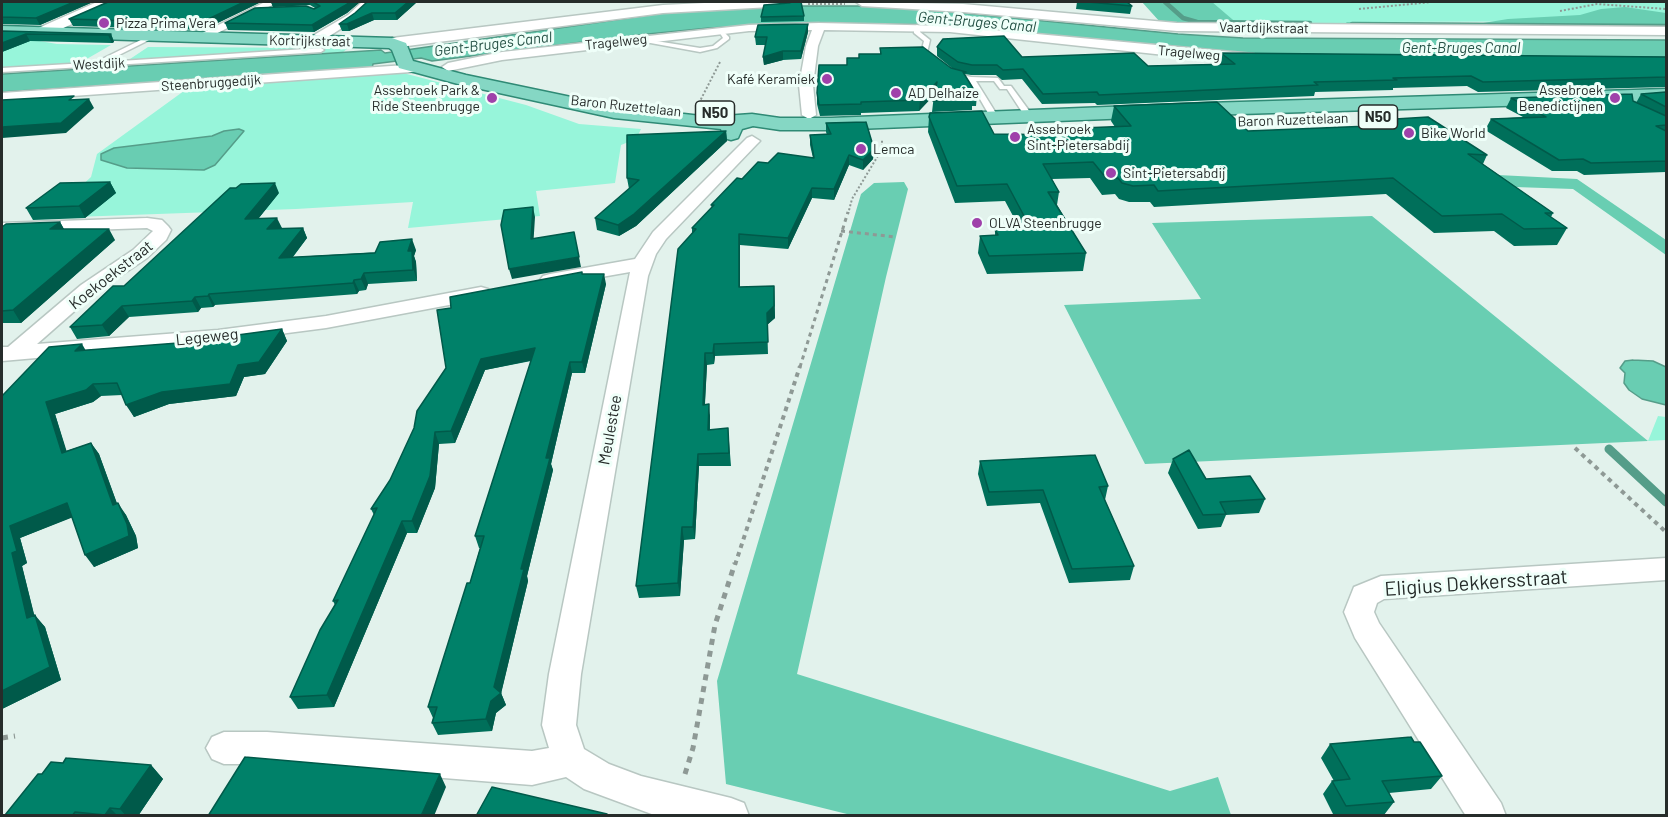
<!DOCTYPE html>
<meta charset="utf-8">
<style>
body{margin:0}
#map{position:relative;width:1668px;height:817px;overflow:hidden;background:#e2f2ec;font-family:Barlow,sans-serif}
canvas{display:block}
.frame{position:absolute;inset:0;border:3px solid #262c2a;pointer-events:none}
</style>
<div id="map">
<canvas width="1668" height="817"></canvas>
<div class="frame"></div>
</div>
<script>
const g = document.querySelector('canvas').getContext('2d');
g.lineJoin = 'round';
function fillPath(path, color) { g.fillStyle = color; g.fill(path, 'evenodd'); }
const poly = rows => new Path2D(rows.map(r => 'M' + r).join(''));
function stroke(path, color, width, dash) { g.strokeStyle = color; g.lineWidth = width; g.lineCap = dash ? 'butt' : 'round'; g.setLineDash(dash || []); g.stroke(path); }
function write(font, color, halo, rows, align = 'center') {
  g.font = font + ' Barlow,sans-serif'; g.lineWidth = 6; g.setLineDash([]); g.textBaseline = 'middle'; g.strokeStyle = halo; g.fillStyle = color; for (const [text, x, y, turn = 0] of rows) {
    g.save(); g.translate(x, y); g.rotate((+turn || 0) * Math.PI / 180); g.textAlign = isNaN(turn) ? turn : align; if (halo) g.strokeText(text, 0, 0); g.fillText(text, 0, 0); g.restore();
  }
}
fillPath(poly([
 [1157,2,1666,2,1666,21,1365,22,1347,22,1349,26,1239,25],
 [28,39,57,44,111,45,78,64,127,61,148,47,348,48,342,53,2,74,2,49],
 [403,73,526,105,579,124,641,129,636,139,621,145,615,183,536,191,540,216,408,228,413,202,296,209,47,218,91,177,97,154,188,88],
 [1658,416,1666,417,1666,440,1648,441]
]), '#97f5da');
fillPath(poly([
 [1142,2,1212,2,1239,25,1160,22],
 [1625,7,1666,13,1666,28,1349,26,1346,22,1483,23,1508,19,1580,15,1601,9],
 [1498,175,1577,179,1666,240,1666,255,1573,189,1515,187],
 [904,182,908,189,886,277,797,674,1170,791,1218,777,1231,815,851,815,726,784,717,681,861,194,874,183],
 [1372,216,1648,441,1145,464,1064,305,1201,299,1152,223]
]), '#69ceb2');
const water = poly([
 [767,6,858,6,922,9,1178,34,1243,38,1666,40,1666,57,1308,56,1219,53,946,25,816,23,709,28,638,35,432,61,421,58,373,64,372,69,2,92,2,74,381,50,385,53,664,13,767,6],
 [239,129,244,131,215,165,204,170,127,168,101,160,101,154,114,148,212,136,224,131,239,129],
 [1633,360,1653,361,1666,367,1666,405,1642,399,1629,390,1624,383,1625,373,1620,368,1625,361,1633,360]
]);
fillPath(water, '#69cdb2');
stroke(water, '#559d89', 1.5);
stroke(poly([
 [1165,2,1183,18,1197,22,1310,23],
 [1352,24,1666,26]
]), '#559d89', 4.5);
stroke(poly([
 [1609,449,1666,502]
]), '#559d89', 9);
const service = poly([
 [917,25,920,27,920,32,930,40,927,53,933,58,933,60,929,60,921,53,924,41,914,33,914,27,917,25],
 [718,30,722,30,729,37,729,39,717,48,700,52,634,40,637,38,700,48,713,46,723,38,718,30],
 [151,35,153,38,105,62,321,48,324,50,321,52,2,72,2,68,103,62,102,59,151,35],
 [953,73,971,77,998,78,1004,86,1011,86,1033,116,1026,118,1007,89,1000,89,994,81,976,81,999,118,992,120,969,80,951,76,951,74,953,73]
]);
const minor = poly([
 [265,2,278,2,202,41,194,41,192,38,265,2],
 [362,2,373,2,356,19,317,44,309,44,309,38,348,15,362,2],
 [819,23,950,26,1254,54,1260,58,1254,62,1174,56,950,32,824,30,818,46,813,85,816,115,809,119,802,115,799,85,806,46,812,30,749,31,502,60,448,71,442,67,448,63,502,52,749,25,819,23],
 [420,64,426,68,425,71,2,101,2,93,420,64],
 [752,136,760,141,757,144,666,239,656,254,648,276,581,674,576,725,584,749,609,764,641,776,731,798,744,803,749,816,657,816,584,789,566,777,532,785,267,764,224,764,212,759,206,748,212,737,224,732,267,732,532,751,549,748,542,725,549,674,630,272,550,286,543,284,540,280,543,276,550,274,635,259,653,232,747,138,752,136],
 [147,218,162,220,168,226,171,230,166,240,147,258,95,293,37,344,218,330,326,316,481,287,488,289,491,293,488,297,481,299,326,328,218,342,2,361,2,347,8,347,81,285,133,250,153,231,147,228,2,233,2,223,147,218],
 [1666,558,1666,580,1384,599,1377,603,1374,612,1379,623,1501,803,1506,816,1466,816,1355,638,1344,612,1354,587,1381,576,1666,558]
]);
const tertiary = poly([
 [725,2,796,2,789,6,663,13,392,48,384,43,392,38,663,5,725,2],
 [856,2,963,4,1177,23,1666,27,1666,35,1177,31,963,12,862,6,856,2]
]);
const secondary = poly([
 [97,2,115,2,113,5,46,36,34,36,32,33,34,30,97,2]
]);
const primary = poly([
 [2,26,392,38,406,43,413,61,466,75,614,106,710,117,752,114,780,118,831,118,1207,103,1666,89,1666,101,1207,115,831,130,780,130,753,126,742,129,738,138,731,140,724,138,721,129,614,118,458,84,399,68,392,50,389,48,2,36,2,26]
]);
stroke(service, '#b8c7c2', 3);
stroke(minor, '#b8c7c2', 3);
stroke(tertiary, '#b8c7c2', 3);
stroke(secondary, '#b8c7c2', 3);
stroke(primary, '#2f8a75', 3);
stroke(poly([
 [808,4,845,4],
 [1359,9,1432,2],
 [1560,11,1597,4,1666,9],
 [699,103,720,62],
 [848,214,852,199,882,149,882,140]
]), '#8e9995', 2, [2, 2]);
stroke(poly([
 [841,231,896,237],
 [800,367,848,212]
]), '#8e9995', 3, [4, 4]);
stroke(poly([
 [1575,448,1666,532],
 [735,565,800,366]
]), '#8e9995', 4, [4.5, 4.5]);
stroke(poly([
 [2,738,15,736],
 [685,774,693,748,715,625,735,563]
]), '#8e9995', 5, [6, 6]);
fillPath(service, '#fff');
fillPath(minor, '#fff');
fillPath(tertiary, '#fff');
fillPath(secondary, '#fff');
fillPath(primary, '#85d7c4');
fillPath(poly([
 [2,2,93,2,40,25,2,24],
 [261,2,203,30,73,26,69,19],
 [271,2,360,2,347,13,314,32,228,30,225,23,315,8,310,5,273,7],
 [417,2,397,20,374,20,349,31,342,31,339,24,355,13],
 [1077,2,1127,2,1132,6,1130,14,1076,9],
 [804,16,804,21,761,22,761,17],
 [2,31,111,34,114,42,112,43,30,41,2,52],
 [808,32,801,59,783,60,764,65,763,57,766,45,756,45,755,37],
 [937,47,1022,57,1148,66,1220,64,1219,63,1221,53,1666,57,1666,87,1478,92,1467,86,1393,88,1393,90,1315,92,1314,96,1097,105,1095,103,1042,104,1022,79,1002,80,996,75,971,75,965,74,965,75,977,95,976,106,972,106,972,110,932,112,934,95,919,111,861,113,861,115,820,116,817,104,817,93,847,65,859,58,859,54,880,54,880,48,953,69,937,56],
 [1666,92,1666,172,1584,175,1577,171,1552,171,1485,130,1491,119,1523,117,1506,108,1511,98,1633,101,1636,103,1641,94],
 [1114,106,1248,131,1359,127,1362,121,1487,155,1483,164,1553,213,1551,217,1567,228,1557,245,1514,246,1494,231,1434,233,1386,194,1154,207,1150,202,1129,202,1119,199,1115,194,1102,195,1090,178,1052,179,1059,192,1057,205,1086,253,1083,271,987,274,978,253,980,236,995,235,995,230,1020,229,1005,201,955,203,928,132,929,117,994,134,1067,135,1068,131,1081,131,1082,128,1115,127,1111,121],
 [826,123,874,149,873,159,863,170,849,165,834,200,812,198,788,249,740,245,740,287,774,286,775,318,767,325,768,354,715,356,714,364,707,365,705,404,710,416,710,429,729,441,731,466,699,466,695,539,684,540,680,596,639,598,636,586,692,233,692,228,712,208,711,205,742,179,768,163,813,158,810,145,810,135,827,135,826,132],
 [726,131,727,141,636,226,619,236,597,230,595,218,629,189,627,178],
 [110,182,116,193,85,218,33,220,26,208],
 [279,193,258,219,282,228,281,229,303,228,307,238,293,257,416,250,414,256,416,262,417,281,368,284,366,290,359,291,357,294,215,305,213,307,201,308,198,312,129,317,109,336,77,339,70,327,124,286],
 [60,222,64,229,115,240,21,323,2,323,2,227],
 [582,274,606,284,585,373,572,373,551,464,553,470,527,576,528,581,501,693,506,705,496,713,492,731,438,735,432,723,433,718,428,707,470,583,480,548,479,548,475,536,531,361,485,370,455,443,439,444,435,488,417,533,407,533,334,707,298,709,290,697,335,605,333,601,374,515,371,509,390,480,446,368,451,308],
 [282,329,287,341,265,374,244,377,236,396,169,404,134,417,122,395,101,396,93,402,55,414,66,451,91,443,99,454,117,504,126,515,136,536,138,548,94,567,72,517,20,538,27,563,22,566,34,615,45,627,61,680,2,709,2,396,86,350,178,343],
 [1173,459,1206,479,1265,499,1259,513,1226,515,1221,527,1198,529,1168,473],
 [980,461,1108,486,1105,500,1134,566,1130,580,1069,583,1040,503,987,506,978,474],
 [1414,742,1442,776,1431,789,1389,793,1394,802,1384,815,1334,816,1323,794,1332,781,1334,781,1321,758,1330,744],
 [151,765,163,779,138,816,5,815,42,774]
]), '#006f5a');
fillPath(poly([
 [74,2,93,2,40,25,36,18],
 [244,2,261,2,203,30,200,23],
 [271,2,309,2,310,5,273,7],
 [350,2,360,2,347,13,314,32,312,25],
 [408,2,417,2,397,20,395,13],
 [372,13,374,20,349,31,347,24],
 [808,24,808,32,801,59,801,51],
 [26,34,30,41,2,52,2,43],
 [111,34,114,42,112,43,108,35],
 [783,51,783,60,764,65,763,57],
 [937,82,936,93,919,111,920,100],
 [89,99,94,108,66,133,2,138,2,127],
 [726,131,727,141,636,226,619,236,618,225],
 [874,149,873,159,863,170,863,160],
 [849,155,849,165,834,200,834,189],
 [110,182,116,193,85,218,79,206],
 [275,183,279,193,250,229,245,219],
 [812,188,812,198,788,249,788,238],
 [533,207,535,217,533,249,531,239],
 [277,218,282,228,272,240,267,229],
 [60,222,66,233,50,229],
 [303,228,307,238,284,268,279,258],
 [109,229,115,240,21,323,13,310],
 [739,234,740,245,740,299,739,287],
 [412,239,416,250,414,256,416,262,417,281,408,251],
 [579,257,581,267,512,279,509,269],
 [364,273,368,284,366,290,361,279],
 [604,274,606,284,585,373,582,362],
 [354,280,359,291,357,294,353,283],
 [774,286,775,318,767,325,768,354,767,313],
 [209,294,215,305,213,307,208,296],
 [195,297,201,308,198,312,192,301],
 [122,306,129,317,109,336,102,325],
 [282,329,287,341,265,374,244,377,236,396,169,404,134,417,126,405,238,365],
 [82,344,89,356,75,351],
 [714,344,715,356,714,364,713,353],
 [535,348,538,359,485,370,455,443,451,431,481,359],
 [705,353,707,365,704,417,703,405],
 [570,362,572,373,551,464,553,470,527,576,528,581,501,694,501,693,506,705,496,713,492,731,486,719,546,458],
 [93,384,101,396,93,402,55,414,71,465,62,453,46,402],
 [709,404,710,416,709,442,708,430],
 [435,432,439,444,435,488,417,533,412,521],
 [91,443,99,454,122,517,113,505],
 [698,454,699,466,695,539,693,527],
 [67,503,76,516,20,538,27,563,22,566,38,630,27,618,12,553,10,526],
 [118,503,126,515,136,536,138,548,94,567,85,555],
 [402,521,407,533,334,707,327,695],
 [682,527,684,540,680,596,678,583],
 [35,615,45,627,61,680,2,709,2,691],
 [151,765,163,779,138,816,126,816,120,809],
 [440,774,446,787,434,816,421,816],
 [110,808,118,816,105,815]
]), '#005a4a');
const building = poly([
 [2,2,74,2,36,18,2,17,2,2],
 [108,2,244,2,200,23,69,19,108,2],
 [313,2,350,2,344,6,312,25,225,23,255,8,306,6,314,9,320,6,313,2],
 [367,2,408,2,395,13,372,13,347,24,339,24,355,13,367,2],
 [792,2,801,2,804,16,761,17,764,5,789,3,792,2],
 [1088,2,1127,2,1132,6,1088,2],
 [808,24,801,51,783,51,763,57,767,37,755,37,758,25,808,24],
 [2,31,111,34,108,35,26,34,2,43,2,31],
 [1004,36,1022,57,1134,53,1148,66,1235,64,1221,53,1666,57,1666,77,1483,82,1471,76,1393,78,1397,80,1314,82,1318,85,1099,95,1097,92,1043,94,1023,69,1003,70,997,65,972,65,958,62,937,47,943,39,1004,36],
 [923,47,951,68,966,72,963,72,977,95,971,95,973,99,933,101,937,82,920,100,861,102,861,104,819,105,817,93,819,65,847,65,847,58,859,58,859,54,881,54,880,48,923,47],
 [1666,92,1666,107,1641,94,1666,92],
 [1632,94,1633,101,1666,116,1666,125,1656,126,1666,131,1666,161,1591,163,1583,159,1559,160,1491,119,1546,117,1511,98,1632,94],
 [74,96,69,100,89,99,61,123,2,127,2,100,74,96],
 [1217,102,1248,131,1370,126,1362,121,1428,117,1487,155,1468,154,1553,213,1545,213,1567,228,1524,229,1502,214,1442,216,1393,178,1158,191,1154,185,1133,186,1122,183,1118,178,1106,178,1093,162,1043,164,1059,192,1048,192,1086,253,989,256,980,236,998,235,995,230,1031,229,1007,184,957,186,929,117,930,113,982,111,994,134,1071,135,1068,131,1083,131,1082,128,1131,126,1114,106,1217,102],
 [866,122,874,149,863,160,849,155,834,189,812,188,788,238,739,234,739,287,774,286,774,306,767,313,768,342,714,344,713,353,705,353,703,405,709,404,708,430,728,428,729,453,698,454,693,527,682,527,678,583,636,586,678,249,696,229,692,228,714,205,711,205,737,178,742,179,758,162,768,163,778,153,814,158,810,135,831,134,826,123,866,122],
 [726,131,634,214,618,225,595,218,639,180,627,178,627,135,726,131],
 [110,182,79,206,26,208,60,183,110,182],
 [275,183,245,219,277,218,267,229,303,228,279,258,375,253,380,242,412,239,408,251,412,251,413,270,364,273,361,279,354,280,353,283,209,294,208,296,195,297,192,301,122,306,102,325,70,327,113,286,124,286,230,188,236,188,241,184,275,183],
 [533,207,531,239,574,232,579,257,509,269,501,225,504,210,533,207],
 [60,222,50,229,109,229,13,310,2,311,2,227,6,224,60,222],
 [582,272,582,274,604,274,582,362,570,362,546,458,550,458,521,569,524,569,494,687,501,693,491,701,486,719,432,723,437,707,428,707,467,583,470,583,484,536,475,536,535,348,481,359,451,431,435,432,430,476,412,521,402,521,327,695,290,697,320,630,338,600,333,601,377,508,371,509,390,480,414,428,417,411,446,368,437,310,451,308,450,297,582,272],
 [282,329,259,362,238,365,230,384,162,392,126,405,117,383,93,384,86,390,46,402,62,453,91,443,113,505,118,503,127,524,129,536,85,555,67,503,10,526,17,551,12,553,27,618,35,615,50,667,2,691,2,396,49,347,82,344,75,351,178,343,282,329],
 [1189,450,1206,479,1250,476,1265,499,1220,502,1226,514,1203,515,1173,459,1189,450],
 [1095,455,1108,486,1099,487,1134,566,1072,569,1043,490,989,492,980,461,1095,455],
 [1411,737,1414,742,1420,742,1442,776,1382,781,1394,802,1346,806,1332,781,1350,779,1330,744,1411,737],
 [245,757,440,774,421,816,208,816,245,757],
 [66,758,151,765,120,809,110,808,105,815,75,812,72,816,5,815,38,774,42,774,51,762,63,763,66,758],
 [492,787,607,814,606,816,476,816,492,787]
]);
fillPath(building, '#008169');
stroke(building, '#005a4a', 1.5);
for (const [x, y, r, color] of [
 [104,23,6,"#9f41aa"],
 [827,79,6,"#9f41aa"],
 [896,93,6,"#9f41aa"],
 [492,98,6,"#9f41aa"],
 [1615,98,6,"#9f41aa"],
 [1409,133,6,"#9f41aa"],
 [1015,137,6,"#9f41aa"],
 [861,149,6,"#9f41aa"],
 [1111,173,6,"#9f41aa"],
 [977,223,6,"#9f41aa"]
]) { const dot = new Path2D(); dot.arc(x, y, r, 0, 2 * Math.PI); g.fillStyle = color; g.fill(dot); stroke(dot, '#effff9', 2); }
write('14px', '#262c2a', '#effff9', [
 ["Pizza Prima Vera",116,23],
 ["Kafé Keramiek",815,79,"right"],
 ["Assebroek Park &",480,90,"right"],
 ["Ride Steenbrugge",480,106,"right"],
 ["Assebroek",1603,90,"right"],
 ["Benedictijnen",1603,106,"right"],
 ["AD Delhaize",908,93],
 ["Assebroek",1027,129],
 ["Sint-Pietersabdij",1027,145],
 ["Bike World",1421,133],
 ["Lemca",873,149],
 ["Sint-Pietersabdij",1123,173],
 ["OLVA Steenbrugge",989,223]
], 'left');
write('14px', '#262c2a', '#effff9', [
 ["Vaartdijkstraat",1264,28,1],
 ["Kortrijkstraat",310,41,1],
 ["Tragelweg",616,42,-6],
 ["Tragelweg",1189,53,5],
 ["Westdijk",99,64,-3],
 ["Steenbruggedijk",211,83,-4],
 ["Baron Ruzettelaan",626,106,6],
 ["Baron Ruzettelaan",1293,120,-2]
]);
write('italic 15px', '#265246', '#effff9', [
 ["Gent-Bruges Canal",977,22,5],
 ["Gent-Bruges Canal",493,44,-7],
 ["Gent-Bruges Canal",1461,48]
]);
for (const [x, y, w] of [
 [715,113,39],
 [1378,117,39]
]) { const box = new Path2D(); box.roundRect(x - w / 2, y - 12, w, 24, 4.5); g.fillStyle = '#effff9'; g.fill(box); stroke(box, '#262c2a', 1.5); }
write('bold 15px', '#262c2a', null, [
 ["N50",715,113],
 ["N50",1378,117]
]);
write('16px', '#262c2a', '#effff9', [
 ["Koekoekstraat",111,275,-38],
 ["Legeweg",207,337,-6],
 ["Meulestee",610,430,-80]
]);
write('20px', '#262c2a', '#effff9', [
 ["Eligius Dekkersstraat",1476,583,-4]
]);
</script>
